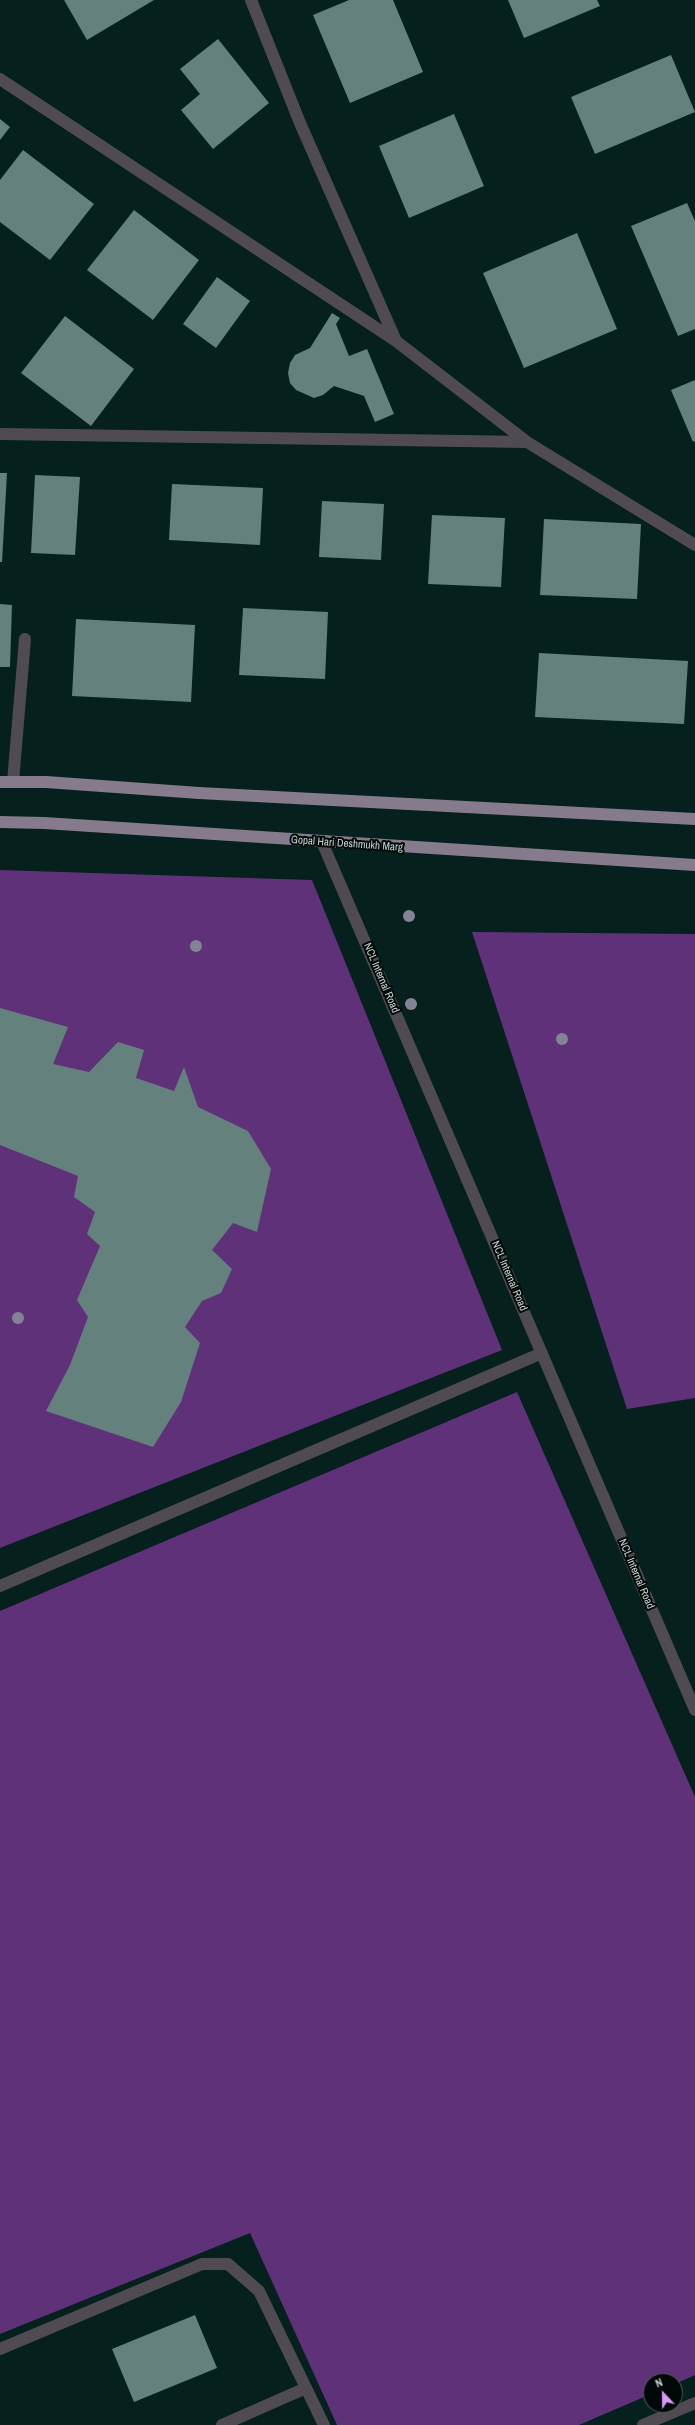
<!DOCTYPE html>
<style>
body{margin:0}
#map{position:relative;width:695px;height:2425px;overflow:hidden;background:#05201d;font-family:"Archivo Narrow",sans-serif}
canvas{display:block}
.north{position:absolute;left:643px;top:2373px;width:40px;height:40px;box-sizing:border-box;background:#010807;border:1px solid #505a59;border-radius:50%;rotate:338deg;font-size:11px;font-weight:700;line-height:16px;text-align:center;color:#c6d6d3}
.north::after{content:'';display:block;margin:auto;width:14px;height:18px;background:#d69bfa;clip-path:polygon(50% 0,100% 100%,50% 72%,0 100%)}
</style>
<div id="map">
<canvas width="695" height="2425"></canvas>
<div class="north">N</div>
</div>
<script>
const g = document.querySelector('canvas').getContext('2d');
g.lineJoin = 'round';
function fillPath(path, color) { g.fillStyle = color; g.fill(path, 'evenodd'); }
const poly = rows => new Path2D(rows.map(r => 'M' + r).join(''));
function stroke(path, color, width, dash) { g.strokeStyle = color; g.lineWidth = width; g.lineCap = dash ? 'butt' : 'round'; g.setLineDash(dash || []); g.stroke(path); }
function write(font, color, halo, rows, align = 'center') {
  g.font = font + ' "Archivo Narrow",sans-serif'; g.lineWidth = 4; g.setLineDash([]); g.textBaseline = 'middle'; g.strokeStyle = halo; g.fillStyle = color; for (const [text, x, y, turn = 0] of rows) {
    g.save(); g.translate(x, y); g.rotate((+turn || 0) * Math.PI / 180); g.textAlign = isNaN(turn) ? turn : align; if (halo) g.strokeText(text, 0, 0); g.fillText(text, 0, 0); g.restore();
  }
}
fillPath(poly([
 [0,870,312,880,502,1350,0,1548],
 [472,932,695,934,695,1398,627,1409],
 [517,1392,695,1797,695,2375,675,2384,675,2381,651,2381,651,2394,579,2425,337,2425,250,2233,0,2334,0,1611]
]), '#5f3179');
fillPath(poly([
 [64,0,154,0,87,40],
 [349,0,393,0,423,72,350,103,313,15],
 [508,0,597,0,600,6,524,38],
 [218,39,269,103,213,149,181,110,200,94,180,69],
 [671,55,695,112,595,154,571,97],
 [454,114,484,186,409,218,379,146],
 [0,119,10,127,0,140],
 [23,150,94,204,50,260,0,222,0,180],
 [687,203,695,221,695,329,678,336,631,226],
 [134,210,199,260,153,320,87,270],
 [577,233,617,329,524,368,483,273],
 [217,277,250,301,216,348,183,324],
 [332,313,340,318,336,324,349,356,367,349,394,414,375,422,364,396,334,386,323,395,314,398,296,390,290,383,288,373,290,363,295,355,310,348],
 [65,316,134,369,91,426,21,373],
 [695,380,695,441,693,442,671,390],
 [0,473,7,473,2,562,0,562],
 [35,475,80,477,75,555,31,553],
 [172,484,263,488,260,545,169,540],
 [322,501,384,504,381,560,319,557],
 [432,515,505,518,501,587,428,584],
 [544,519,641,524,637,599,540,595],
 [0,604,12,605,10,667,0,667],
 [243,608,328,612,325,679,239,675],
 [76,619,195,625,191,702,72,696],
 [539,653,688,661,684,724,535,717],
 [0,1008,68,1027,53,1064,89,1072,118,1042,144,1050,136,1078,174,1091,184,1067,198,1107,248,1131,271,1169,257,1232,233,1223,212,1250,232,1269,221,1293,202,1301,185,1327,200,1343,181,1402,153,1447,46,1411,70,1365,88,1317,77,1300,100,1246,87,1234,95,1212,74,1197,78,1176,0,1145],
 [195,2315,217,2368,134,2402,112,2349]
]), '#64817d');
stroke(poly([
 [251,0,300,123,396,341],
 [0,79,396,341,527,442],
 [0,434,527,442,695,545],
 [13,782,25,639],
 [322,842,695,1710],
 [0,1586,542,1353],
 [0,2349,202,2264,228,2264,259,2291,324,2425],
 [222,2425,306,2388],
 [643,2425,695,2403]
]), '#504b53', 12);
stroke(poly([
 [0,782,46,782,199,793,695,819],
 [0,822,44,823,695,865]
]), '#857b8c', 12);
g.fillStyle = '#848297';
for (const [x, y] of [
 [409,916],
 [196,946],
 [411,1004],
 [562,1039],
 [18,1318]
]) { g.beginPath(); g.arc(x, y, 6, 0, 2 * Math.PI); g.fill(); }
write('11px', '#c6d6d3', '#010807', [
 ["Gopal Hari Deshmukh Marg",347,844,4],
 ["NCL Internal Road",381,978,67],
 ["NCL Internal Road",509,1276,67],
 ["NCL Internal Road",636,1574,67]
]);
</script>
